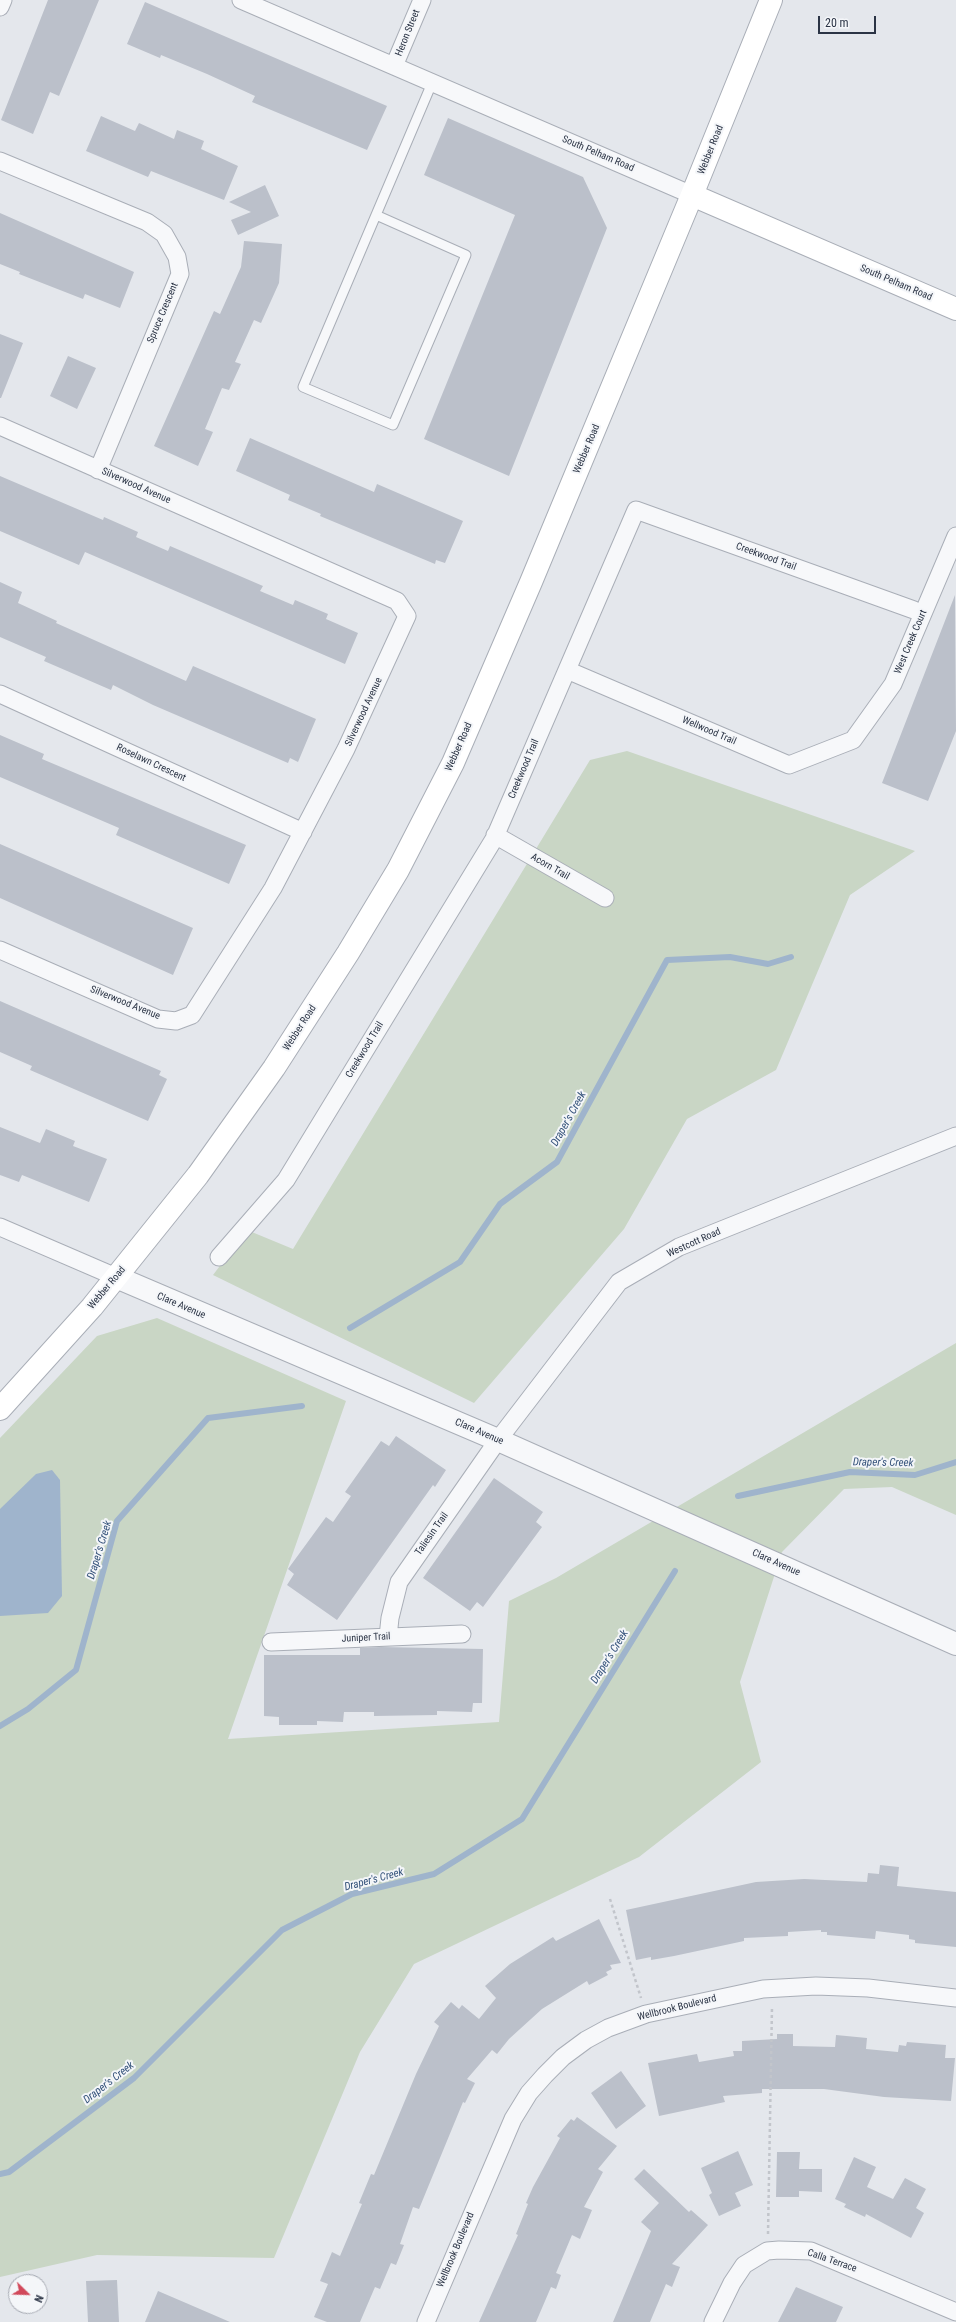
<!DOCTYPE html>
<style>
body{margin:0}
#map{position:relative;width:956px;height:2322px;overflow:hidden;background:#e4e7ec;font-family:"Roboto Condensed",sans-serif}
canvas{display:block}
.north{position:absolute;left:8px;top:2274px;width:40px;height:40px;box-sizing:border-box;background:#f4f6f9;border:1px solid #a4a8b1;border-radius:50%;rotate:113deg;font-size:11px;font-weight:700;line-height:16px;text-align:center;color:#2b3445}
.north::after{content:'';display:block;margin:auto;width:14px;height:18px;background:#d1495b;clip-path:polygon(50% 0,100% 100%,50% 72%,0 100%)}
.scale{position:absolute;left:818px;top:16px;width:58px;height:18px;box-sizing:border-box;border:2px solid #2b3445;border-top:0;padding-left:5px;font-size:12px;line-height:14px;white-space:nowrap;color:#2b3445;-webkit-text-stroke:3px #f4f6f9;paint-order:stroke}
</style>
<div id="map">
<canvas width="956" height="2322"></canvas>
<div class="north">N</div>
<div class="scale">20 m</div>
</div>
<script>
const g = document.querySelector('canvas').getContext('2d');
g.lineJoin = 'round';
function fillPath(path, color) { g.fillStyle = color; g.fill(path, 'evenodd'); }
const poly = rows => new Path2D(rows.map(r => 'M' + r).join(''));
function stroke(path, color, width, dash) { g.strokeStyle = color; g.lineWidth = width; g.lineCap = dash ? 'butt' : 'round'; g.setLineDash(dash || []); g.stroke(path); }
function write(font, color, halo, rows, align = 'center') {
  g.font = font + ' "Roboto Condensed",sans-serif'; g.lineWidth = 4; g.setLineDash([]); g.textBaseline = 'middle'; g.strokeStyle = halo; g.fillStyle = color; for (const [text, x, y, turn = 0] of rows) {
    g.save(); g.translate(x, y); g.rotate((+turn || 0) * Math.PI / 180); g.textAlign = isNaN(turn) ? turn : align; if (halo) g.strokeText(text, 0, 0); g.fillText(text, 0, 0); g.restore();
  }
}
fillPath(poly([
 [627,751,915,851,850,895,776,1070,687,1119,624,1229,474,1403,213,1275,247,1230,293,1249,590,760],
 [157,1318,346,1401,228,1739,499,1722,509,1601,556,1578,956,1343,956,1515,892,1487,844,1489,782,1552,740,1682,761,1762,639,1857,414,1964,360,2052,274,2258,97,2255,0,2277,0,1438,97,1336]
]), '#c9d6c5');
fillPath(poly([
 [52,1470,60,1480,62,1596,48,1613,0,1616,0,1509,36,1474]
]), '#9fb4cc');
stroke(poly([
 [350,1328,460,1262,500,1204,557,1162,667,960,730,957,768,964,791,957],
 [738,1496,850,1472,915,1475,956,1462],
 [0,1726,28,1709,76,1670,117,1521,208,1418,302,1406],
 [0,2174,9,2172,134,2078,282,1930,352,1894,434,1874,522,1819,675,1571]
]), '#9fb4cc', 6);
fillPath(poly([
 [48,0,99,0,59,96,50,92,33,134,1,120],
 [145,2,387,106,367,150,252,102,255,96,207,74,161,55,160,58,127,44],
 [101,116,135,131,139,123,174,139,177,130,204,141,201,149,238,166,224,200,151,171,148,177,86,151],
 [448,118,583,177,607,228,509,476,424,439,515,215,424,175],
 [265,185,279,216,238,235,231,220,251,212,229,202],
 [0,213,134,272,120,308,85,294,83,299,19,274,20,272,0,264],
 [244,241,282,244,279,283,261,323,254,320,235,362,241,364,229,390,222,388,205,429,213,432,198,466,154,446,214,311,220,314,241,267],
 [0,334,23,343,1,398,0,398],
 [68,356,96,368,77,409,50,396],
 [250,438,374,492,377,484,463,521,445,563,436,560,435,564,320,516,321,514,288,500,290,495,236,471],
 [0,476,103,520,104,517,138,532,136,537,168,551,170,546,263,586,260,591,293,605,295,600,328,614,326,619,358,633,345,664,85,552,79,565,0,531],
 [0,582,22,592,18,603,57,621,56,623,186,681,193,666,316,719,298,762,290,758,288,763,153,705,113,685,111,690,44,661,46,657,0,637],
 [955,595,956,731,928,801,882,783],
 [0,735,44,754,42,759,246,845,229,884,116,835,119,828,0,777],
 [0,844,193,928,173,975,0,898],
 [0,1001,161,1071,159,1075,167,1079,148,1121,30,1070,32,1066,0,1052],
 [0,1127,40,1143,46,1129,75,1141,73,1146,107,1159,89,1202,22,1175,19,1182,0,1175],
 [396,1436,446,1470,435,1487,433,1485,337,1620,287,1585,294,1574,288,1569,326,1517,333,1522,351,1496,345,1492,381,1441,389,1446],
 [494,1478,543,1512,536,1522,542,1527,483,1607,477,1602,470,1611,423,1578],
 [381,1647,483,1649,482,1703,473,1703,472,1712,437,1711,437,1715,374,1716,374,1712,344,1712,343,1722,317,1721,317,1725,279,1725,279,1717,264,1716,264,1655,360,1655,360,1648],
 [880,1865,899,1867,897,1886,956,1892,956,1947,915,1943,915,1940,909,1939,909,1935,876,1931,875,1939,827,1935,827,1932,821,1932,821,1930,788,1932,788,1936,744,1938,744,1941,674,1956,651,1960,651,1957,636,1960,626,1910,756,1882,804,1879,867,1882,868,1873,879,1874],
 [599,1919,621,1963,610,1965,612,1969,606,1972,608,1975,589,1985,587,1981,542,2009,509,2039,497,2054,492,2050,467,2079,475,2083,465,2103,463,2102,419,2209,413,2207,400,2244,404,2245,396,2265,391,2263,380,2289,375,2287,360,2322,327,2322,314,2317,328,2284,320,2281,332,2252,340,2256,362,2204,359,2203,371,2174,374,2175,416,2074,439,2026,434,2022,451,2002,459,2009,462,2005,479,2019,496,1998,485,1986,510,1964,553,1937,556,1941],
 [777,2034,793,2034,793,2046,835,2047,836,2035,867,2038,866,2049,898,2052,899,2045,906,2046,907,2042,946,2045,945,2058,955,2058,951,2101,884,2097,824,2089,762,2089,762,2093,723,2096,725,2102,659,2116,648,2063,697,2054,699,2062,734,2056,733,2051,742,2051,742,2041,777,2039],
 [621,2071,646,2106,616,2129,591,2093],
 [577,2117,617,2146,598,2169,603,2172,584,2207,592,2210,580,2239,572,2235,556,2273,561,2275,556,2289,551,2287,536,2322,479,2322,518,2235,516,2234,528,2204,526,2203,533,2187,560,2138,557,2136,571,2119,574,2121],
 [738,2151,753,2185,735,2193,741,2206,719,2216,709,2195,712,2193,701,2168],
 [777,2152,800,2152,799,2169,822,2169,822,2192,799,2191,799,2197,776,2197],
 [854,2157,876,2167,867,2187,893,2199,905,2178,926,2189,916,2208,924,2213,911,2238,866,2214,865,2217,844,2207,846,2204,835,2199],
 [644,2169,689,2212,691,2210,708,2225,672,2264,680,2267,672,2287,666,2284,650,2322,613,2322,651,2231,641,2222,659,2203,634,2179],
 [117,2280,119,2322,88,2322,86,2281],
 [796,2287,843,2307,836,2322,778,2322],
 [158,2291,186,2303,230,2322,145,2322]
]), '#bbc0ca');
const service = poly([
 [376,215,466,255,393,425,303,387,432,83]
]);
const minor = poly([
 [241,0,692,195],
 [0,7,3,0],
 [394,66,422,0],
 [0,161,147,222,164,234,177,257,180,274,98,470],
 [0,426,397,601,407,616,346,749,273,888,192,1015,176,1021,158,1019,0,950],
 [567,670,789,765,853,740,893,684,956,536],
 [0,694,303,832],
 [495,835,605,898],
 [0,1227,116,1277],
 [219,1257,286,1180,494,839,636,510,914,610],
 [388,1637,390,1618,399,1582,498,1440,619,1282,679,1247,956,1136],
 [271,1642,462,1634],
 [426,2322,513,2119,529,2093,545,2075,563,2057,586,2040,608,2028,646,2014,763,1989,816,1986,868,1988,956,1998],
 [713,2322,732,2283,744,2265,767,2251,779,2250,811,2251,956,2312]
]);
const tertiary = poly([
 [116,1277,498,1440,956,1644]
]);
const secondary = poly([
 [692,195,956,309],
 [0,1409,92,1307,198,1175,274,1068,348,953,398,870,453,763,531,582,692,195,771,0]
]);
stroke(service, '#a9aeb7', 11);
stroke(minor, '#a9aeb7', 19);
stroke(tertiary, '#a9aeb7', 24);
stroke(secondary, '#a9aeb7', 24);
stroke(poly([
 [610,1899,641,1998],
 [768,2234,772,2007]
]), '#c2c5cb', 2.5, [3, 3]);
stroke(service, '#f7f8fa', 9);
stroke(minor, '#f7f8fa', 17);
stroke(tertiary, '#f7f8fa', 22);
stroke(secondary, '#fff', 22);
write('10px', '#2b3445', '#f4f6f9', [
 ["Heron Street",408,33,-68],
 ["Webber Road",711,150,-68],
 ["South Pelham Road",598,154,23],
 ["South Pelham Road",896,283,23],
 ["Spruce Crescent",163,313,-67],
 ["Webber Road",587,449,-67],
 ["Silverwood Avenue",136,486,24],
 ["Creekwood Trail",766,557,20],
 ["West Creek Court",911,642,-67],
 ["Silverwood Avenue",364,712,-65],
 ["Wellwood Trail",709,731,23],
 ["Webber Road",459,747,-66],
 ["Roselawn Crescent",151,763,25],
 ["Creekwood Trail",524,769,-67],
 ["Acorn Trail",550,867,30],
 ["Silverwood Avenue",125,1003,22],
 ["Webber Road",300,1028,-57],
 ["Creekwood Trail",365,1050,-59],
 ["Westcott Road",694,1243,-24],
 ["Webber Road",107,1288,-50],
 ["Clare Avenue",181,1306,23],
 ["Clare Avenue",479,1432,23],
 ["Taliesin Trail",432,1534,-55],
 ["Clare Avenue",776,1563,24],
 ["Juniper Trail",366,1638,-3],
 ["Wellbrook Boulevard",677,2008,-14],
 ["Wellbrook Boulevard",456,2250,-67],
 ["Calla Terrace",832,2261,19]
]);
write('italic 11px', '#34527a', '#f4f6f9', [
 ["Draper's Creek",569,1119,-61],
 ["Draper's Creek",883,1463,1],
 ["Draper's Creek",100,1550,-73],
 ["Draper's Creek",610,1657,-58],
 ["Draper's Creek",374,1880,-15],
 ["Draper's Creek",109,2083,-38]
]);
</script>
